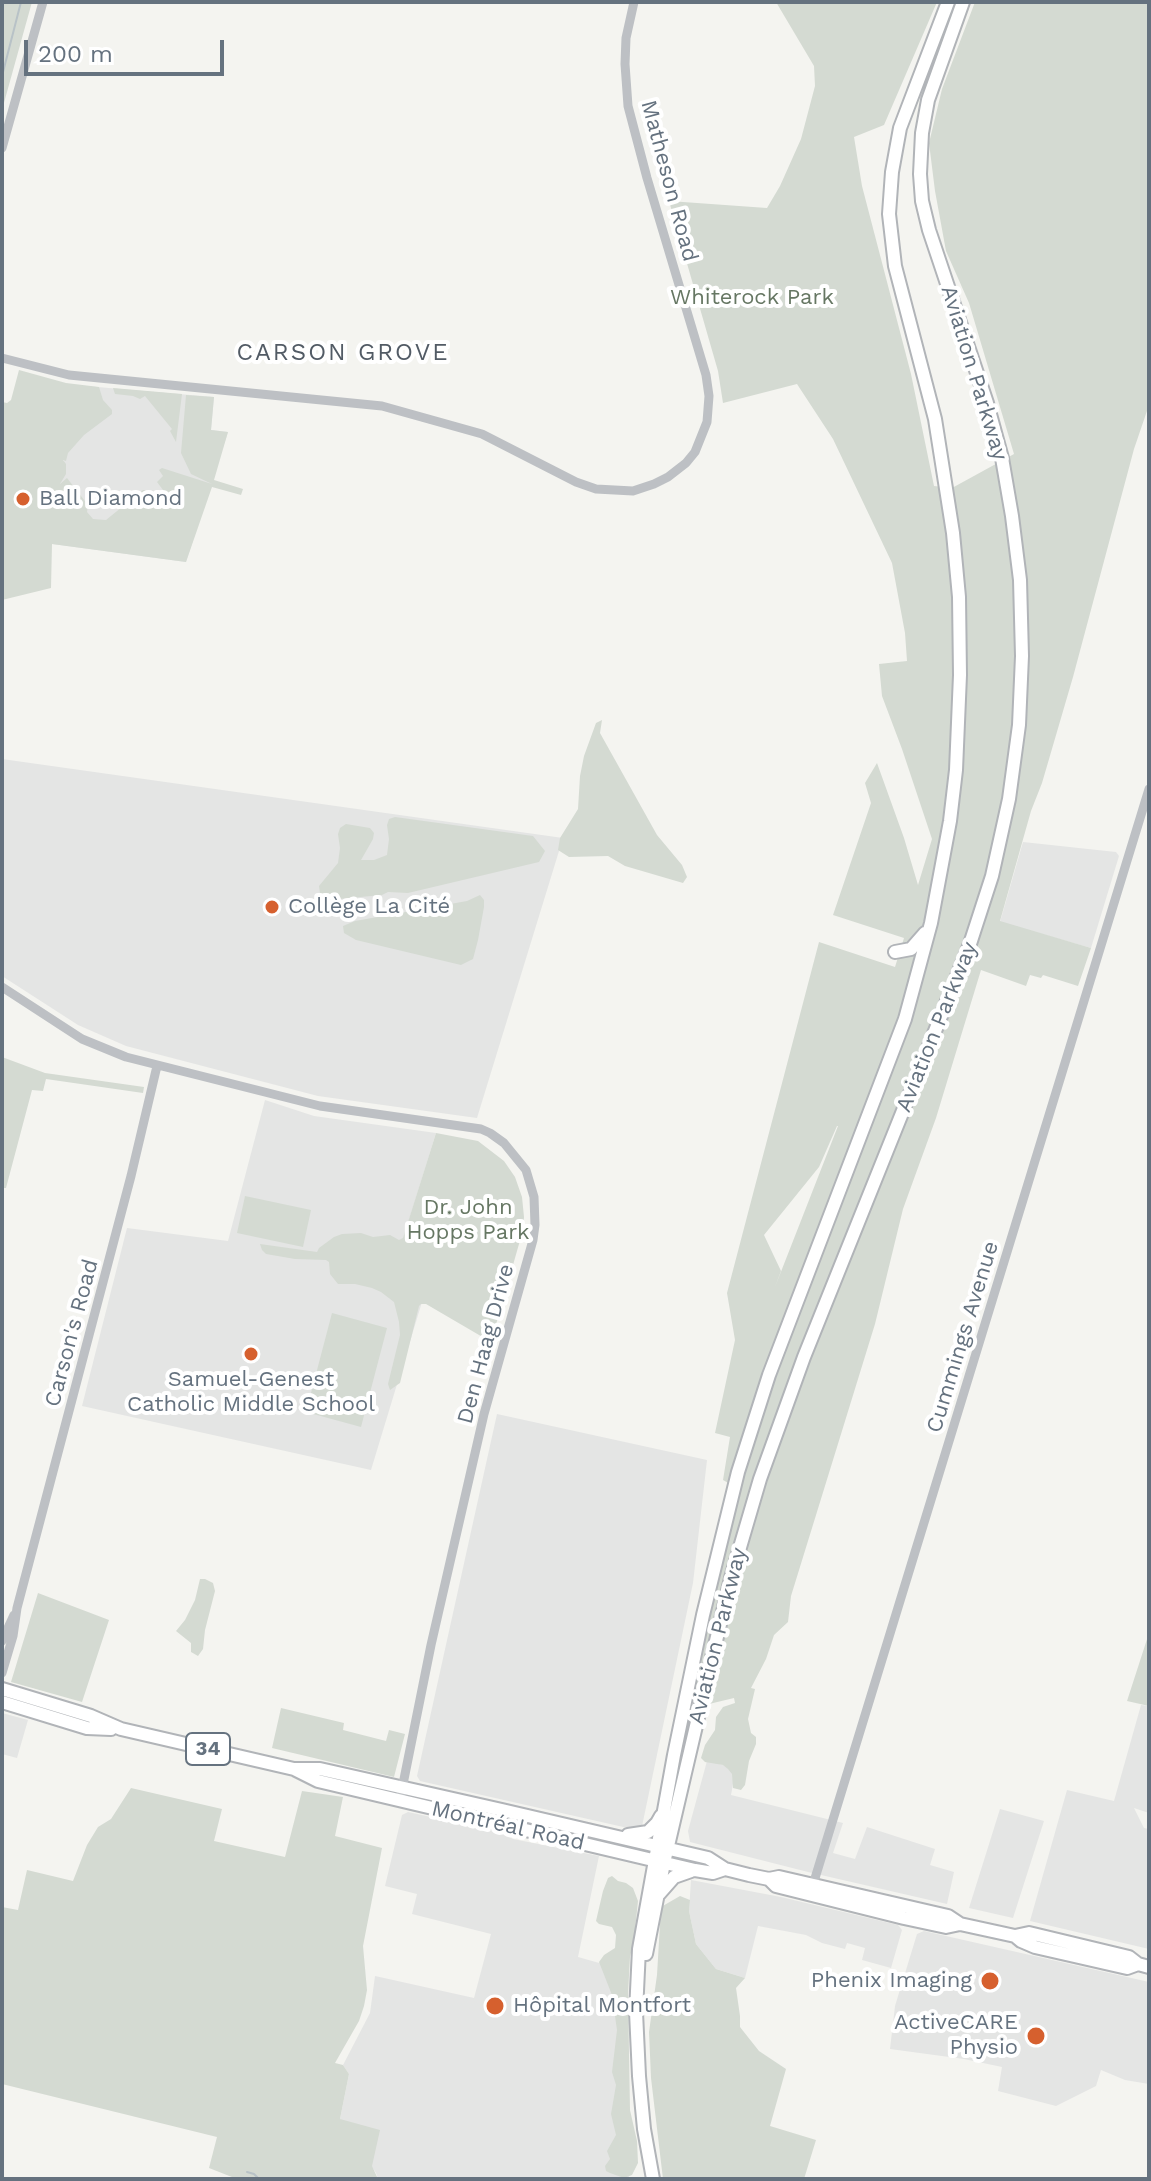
<!DOCTYPE html>
<meta charset="utf-8">
<style>
body{margin:0}
#map{position:relative;width:1151px;height:2181px;overflow:hidden;background:#f4f4f0;font-family:"Work Sans",sans-serif}
canvas{display:block}
.frame{position:absolute;inset:0;border:4px solid #65727f;pointer-events:none}
.scale{position:absolute;left:24px;top:40px;width:200px;height:36px;box-sizing:border-box;border:4px solid #65727f;border-top:0;padding-left:10px;font-size:24px;line-height:28px;white-space:nowrap;color:#65727f;-webkit-text-stroke:6px #fff;paint-order:stroke}
</style>
<div id="map">
<canvas width="1151" height="2181"></canvas>
<div class="frame"></div>
<div class="scale">200 m</div>
</div>
<script>
const g = document.querySelector('canvas').getContext('2d');
g.lineJoin = 'round';
function fillPath(path, color) { g.fillStyle = color; g.fill(path, 'evenodd'); }
const poly = rows => new Path2D(rows.map(r => 'M' + r).join(''));
function stroke(path, color, width, dash) { g.strokeStyle = color; g.lineWidth = width; g.lineCap = dash ? 'butt' : 'round'; g.setLineDash(dash || []); g.stroke(path); }
function write(font, color, halo, rows, align = 'center') {
  g.font = font + ' "Work Sans",sans-serif'; g.lineWidth = 8; g.setLineDash([]); g.textBaseline = 'middle'; g.strokeStyle = halo; g.fillStyle = color; for (const [text, x, y, turn = 0] of rows) {
    g.save(); g.translate(x, y); g.rotate((+turn || 0) * Math.PI / 180); g.textAlign = isNaN(turn) ? turn : align; if (halo) g.strokeText(text, 0, 0); g.fillText(text, 0, 0); g.restore();
  }
}
fillPath(poly([
 [74,385,214,397,211,430,228,432,186,562,52,544],
 [2,759,563,838,477,1118,318,1096,126,1046,78,1025,2,976],
 [1023,842,1116,852,1119,856,1091,948,1000,922],
 [265,1100,314,1116,436,1133,396,1262,422,1302,371,1470,82,1406,127,1228,228,1241],
 [497,1414,707,1460,693,1583,641,1831,420,1781,417,1776],
 [1141,1705,1149,1706,1149,1813,1134,1808,1144,1828,1149,1829,1149,1949,1030,1921,1067,1790,1114,1801],
 [2,1713,28,1720,17,1758,2,1754],
 [707,1761,736,1768,731,1795,843,1823,833,1853,855,1859,867,1827,935,1849,930,1865,954,1872,947,1904,808,1872,690,1842,688,1831],
 [1000,1809,1044,1821,1013,1918,969,1908],
 [408,1812,500,1832,513,1839,599,1856,578,1957,617,1968,629,2179,378,2179,376,2173,340,2119,349,2074,343,2065,370,2013,375,1976,474,1998,491,1934,412,1914,417,1894,385,1886,402,1815],
 [691,1880,781,1897,898,1925,902,1930,891,1968,862,1960,865,1948,847,1943,845,1949,822,1943,806,1935,758,1926,745,1978,716,1969,696,1944,689,1911],
 [924,1931,1149,1982,1149,2084,1125,2080,1101,2070,1096,2086,1056,2106,998,2091,1002,2067,964,2059,890,2049,895,2006,917,1934]
]), '#e4e5e4');
fillPath(poly([
 [2,2,32,2,2,110],
 [776,2,937,2,884,125,854,137,862,186,911,374,934,486,952,488,1014,454,969,303,946,251,935,191,929,143,942,89,975,2,1149,2,1149,405,1134,449,1073,677,1042,783,1031,811,1000,921,1091,948,1078,986,1043,975,1041,978,1030,975,1026,986,981,970,936,1118,903,1209,875,1324,791,1596,788,1622,774,1635,766,1659,751,1688,755,1689,748,1719,751,1733,756,1737,756,1744,749,1761,745,1785,741,1790,733,1788,732,1774,728,1769,723,1765,705,1762,701,1758,705,1745,715,1730,716,1717,723,1707,735,1703,734,1698,709,1704,692,1698,739,1489,723,1480,730,1437,715,1433,735,1340,727,1293,819,942,895,967,904,938,833,915,871,803,865,783,877,763,904,838,918,885,932,839,902,749,882,696,879,664,907,661,905,633,892,563,833,439,797,384,723,403,718,371,669,201,767,208,780,186,801,139,815,86,814,66],
 [837,1126,838,1126,775,1287,781,1271,764,1235,819,1167],
 [19,370,66,383,99,387,103,400,112,410,112,414,84,435,68,453,66,461,63,460,66,464,66,474,60,484,67,478,88,505,87,512,93,519,106,520,143,490,146,490,159,506,169,498,157,482,163,476,159,470,162,468,212,484,191,474,181,453,186,395,214,397,211,430,228,432,214,480,243,489,241,495,212,487,186,562,52,544,51,588,2,600,2,402,7,403,11,400],
 [113,388,182,394,176,442,170,431,172,429,145,396,140,399,133,396,115,394],
 [602,720,600,733,657,835,682,865,687,877,683,883,625,866,608,856,569,857,558,850,560,838,578,809,580,776,584,756,596,723],
 [395,817,533,836,545,851,539,862,408,893,388,892,382,895,339,899,326,897,320,893,319,886,338,863,340,848,338,834,340,828,346,824,370,828,374,833,373,839,361,860,374,860,387,855,389,839,387,825,389,819],
 [480,895,484,900,484,907,478,940,473,959,461,965,356,940,344,933,343,926,355,921,467,901],
 [2,1057,45,1073,144,1087,143,1093,46,1079,43,1091,32,1090,6,1188,2,1188],
 [436,1133,478,1141,504,1161,515,1177,522,1197,524,1217,523,1230,491,1342,426,1304,421,1304,419,1306,400,1383,390,1390,388,1384,400,1335,399,1322,394,1302,381,1292,372,1288,355,1284,338,1284,330,1274,329,1262,326,1260,295,1259,266,1254,262,1250,260,1244,317,1252,319,1248,334,1237,342,1234,361,1233,373,1237,390,1235,399,1240,403,1238],
 [245,1196,311,1210,303,1247,237,1233],
 [332,1313,387,1328,361,1427,306,1412],
 [200,1579,205,1579,213,1583,215,1591,205,1630,203,1649,198,1656,191,1652,191,1643,176,1631,185,1620,195,1600],
 [38,1593,109,1620,82,1702,11,1682],
 [1149,1633,1149,1706,1127,1701],
 [281,1708,344,1723,343,1730,386,1741,389,1730,405,1734,394,1777,272,1748],
 [131,1788,222,1809,214,1841,285,1857,302,1791,343,1797,335,1836,382,1848,363,1946,367,1990,364,2006,359,2021,335,2063,343,2065,349,2074,340,2119,380,2130,372,2166,378,2179,237,2179,209,2168,217,2137,2,2084,2,1907,18,1910,27,1870,73,1881,87,1845,98,1827,111,1819],
 [612,1876,618,1881,626,1883,633,1888,638,1901,634,1940,630,1957,628,1994,630,2110,637,2141,638,2163,632,2175,624,2178,610,2173,606,2171,605,2166,610,2159,607,2151,616,2135,611,2114,616,2085,612,2072,617,2030,612,1995,599,1962,604,1955,615,1948,616,1935,612,1927,599,1924,596,1921,603,1891,608,1878],
 [680,1896,690,1900,689,1911,696,1944,716,1969,745,1978,736,1988,740,2016,740,2027,759,2051,786,2069,770,2126,816,2140,804,2179,663,2179,651,2078,649,2032,657,1975,661,1907]
]), '#d4dad2');
stroke(poly([
 [2,76,21,2],
 [247,2172,254,2174,259,2179]
]), '#b8c2c7', 2);
const primary = poly([
 [895,952,911,949,925,933],
 [2,1689,91,1716,121,1729,294,1769,318,1781,695,1870,713,1873,725,1869],
 [2,1702,87,1728,111,1729],
 [294,1769,320,1769,502,1810,708,1858,725,1869,749,1875,769,1879,779,1877,948,1916,960,1924,1015,1936,1021,1941,1035,1947,1127,1968,1138,1964],
 [628,1835,648,1832,657,1823,661,1816],
 [769,1879,776,1886,904,1918,946,1927,960,1924],
 [659,1894,674,1877,691,1871],
 [1015,1936,1029,1933,1129,1957,1138,1964,1149,1967],
 [646,1954,664,1863,710,1666,731,1578,760,1479,804,1357,970,944,992,876,1009,799,1019,725,1022,656,1020,580,1012,516,1002,458,987,403,929,230,922,201,920,174,922,133,928,100,963,2],
 [653,2179,644,2129,639,2076,636,2012,639,1949,674,1755,703,1615,738,1472,769,1375,905,1019,931,923,950,821,956,770,960,675,959,597,953,533,935,419,895,266,889,214,892,172,900,128,948,2]
]);
stroke(primary, '#b1b4b8', 16);
stroke(poly([
 [2,148,43,2],
 [2,358,69,375,382,406,482,434,576,482,596,489,633,491,654,484,668,477,686,463,695,452,707,422,709,396,706,375,647,178,628,106,625,64,626,38,634,2],
 [2,987,82,1039,126,1057,320,1106,481,1129,490,1133,504,1143,526,1170,534,1197,535,1225,533,1240,484,1414,431,1645,401,1794],
 [2,1641,14,1615],
 [2,1673,13,1636,17,1608,131,1176,157,1066],
 [812,1888,1149,789]
]), '#bdc0c4', 9);
stroke(primary, '#fff', 12);
for (const [x, y, r, color] of [
 [23,499,8,"#d6602e"],
 [272,907,8,"#d6602e"],
 [251,1354,8,"#d6602e"],
 [990,1981,10,"#d6602e"],
 [495,2006,10,"#d6602e"],
 [1036,2036,10,"#d6602e"]
]) { const dot = new Path2D(); dot.arc(x, y, r, 0, 2 * Math.PI); g.fillStyle = color; g.fill(dot); stroke(dot, '#fff', 3); }
for (const [x, y, w] of [
 [208,1749,44]
]) { const box = new Path2D(); box.roundRect(x - w / 2, y - 16, w, 32, 6); g.fillStyle = '#fff'; g.fill(box); stroke(box, '#65727f', 2); }
write('bold 20px', '#65727f', null, [
 ["34",208,1749]
]);
write('22px', '#65727f', '#fff', [
 ["Matheson Road",669,181,75],
 ["Aviation Parkway",974,373,73],
 ["Aviation Parkway",937,1027,-68],
 ["Carson's Road",72,1333,-75],
 ["Cummings Avenue",963,1337,-73],
 ["Den Haag Drive",486,1344,-75],
 ["Aviation Parkway",718,1636,-76],
 ["Montréal Road",508,1826,13]
]);
write('22px', '#667763', '#fff', [
 ["Whiterock Park",752,298],
 ["Dr. John",468,1208],
 ["Hopps Park",468,1233]
]);
write('22px', '#65727f', '#fff', [
 ["Ball Diamond",39,499],
 ["Collège La Cité",288,907],
 ["Samuel-Genest",251,1380,"center"],
 ["Catholic Middle School",251,1405,"center"],
 ["Phenix Imaging",972,1981,"right"],
 ["Hôpital Montfort",513,2006],
 ["ActiveCARE",1018,2023,"right"],
 ["Physio",1018,2048,"right"]
], 'left');
g.letterSpacing = '2px';
write('24px', '#525b65', '#fff', [
 ["CARSON GROVE",343,353]
]);
g.letterSpacing = '0px';
</script>
